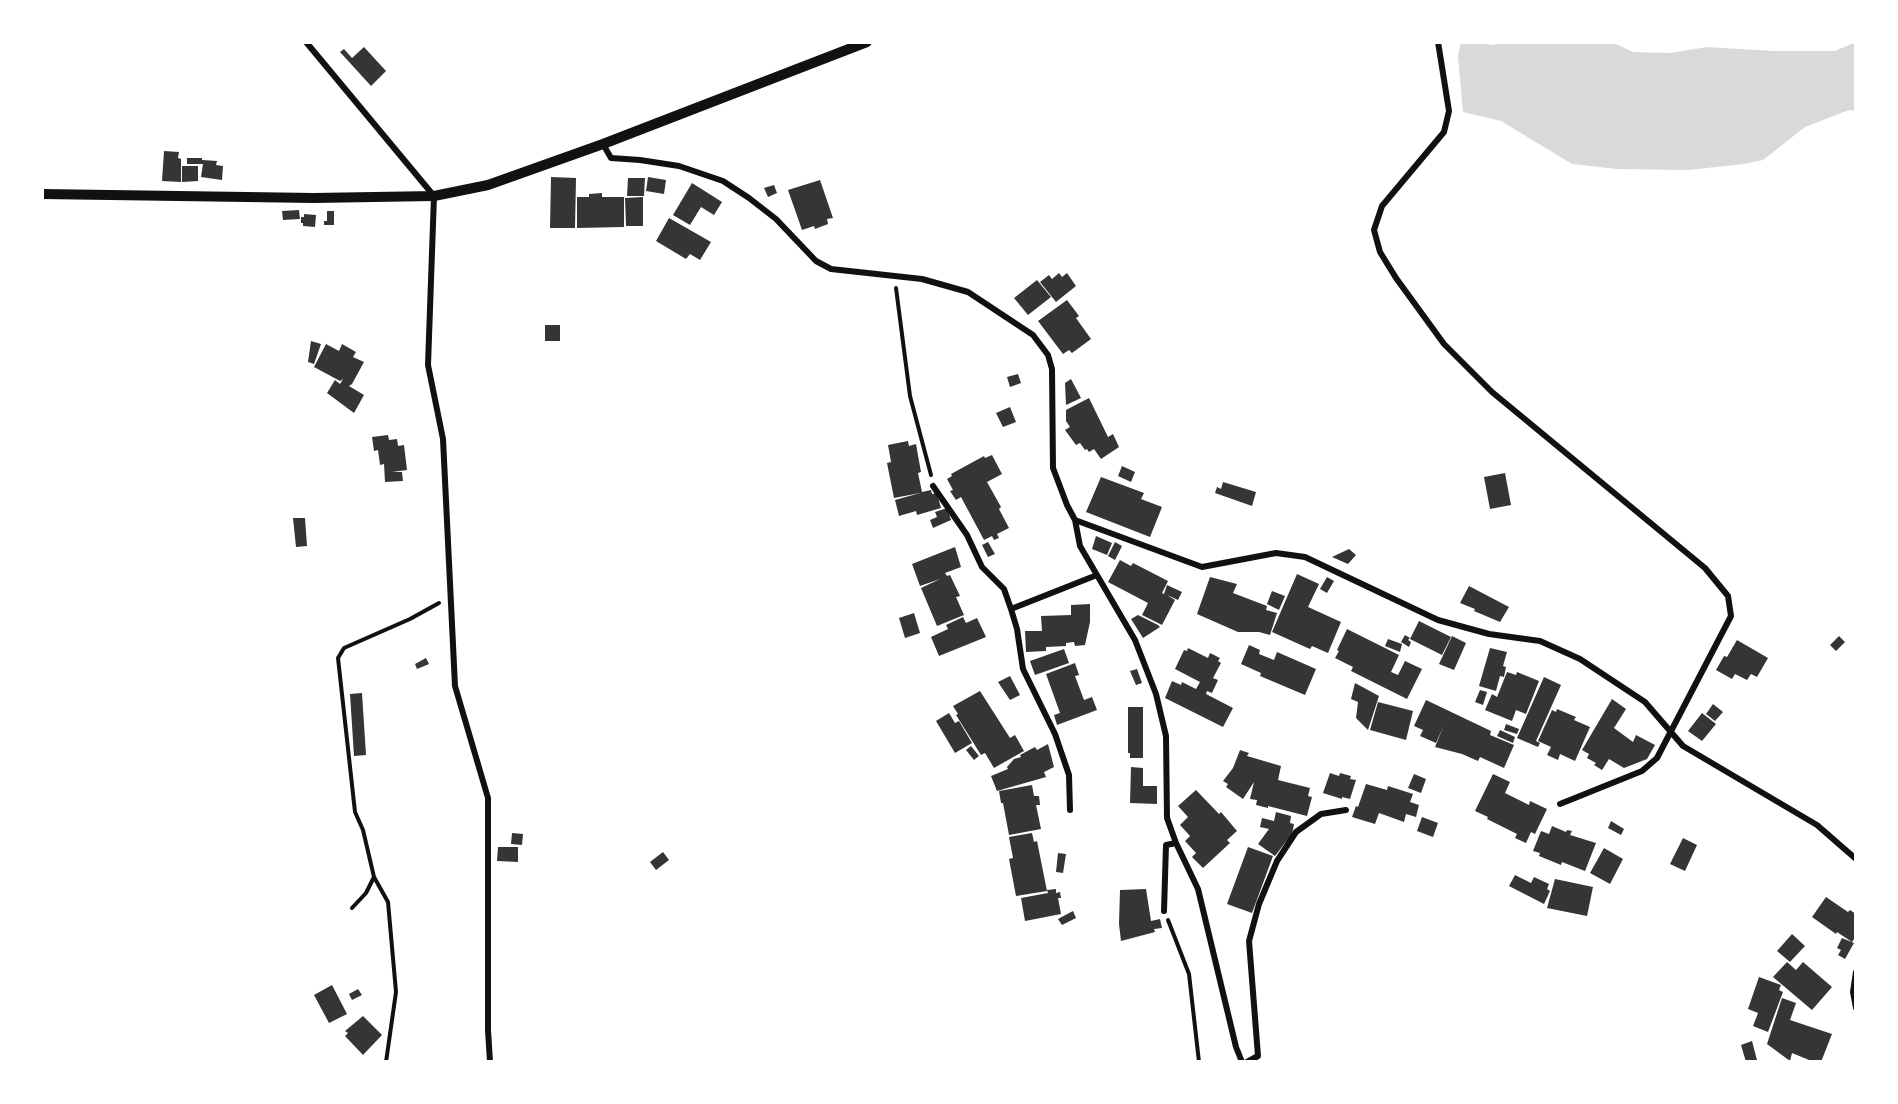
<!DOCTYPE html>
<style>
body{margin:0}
#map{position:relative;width:1898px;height:1104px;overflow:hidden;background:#fff;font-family:"Fira Sans Condensed",sans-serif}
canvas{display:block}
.frame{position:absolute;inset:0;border:44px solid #fff;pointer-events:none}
</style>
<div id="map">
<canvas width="1898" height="1104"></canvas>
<div class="frame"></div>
</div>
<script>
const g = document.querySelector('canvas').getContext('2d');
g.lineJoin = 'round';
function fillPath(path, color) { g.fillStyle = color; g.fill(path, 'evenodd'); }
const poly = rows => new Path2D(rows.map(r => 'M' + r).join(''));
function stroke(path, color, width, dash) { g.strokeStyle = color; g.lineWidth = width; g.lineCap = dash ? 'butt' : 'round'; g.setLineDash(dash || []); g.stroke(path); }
fillPath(poly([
 [1461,42,1484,42,1490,45,1518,42,1612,42,1633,52,1670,53,1707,47,1773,51,1835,51,1856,42,1856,111,1849,110,1805,127,1763,160,1744,164,1688,170,1617,169,1572,164,1501,121,1463,112,1458,56]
]), '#d9d9d9');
fillPath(poly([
 [364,47,386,71,371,86,340,52,344,49,352,58],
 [164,151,179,152,178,158,181,159,181,182,162,181],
 [187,158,202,158,202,160,217,161,216,165,223,166,222,180,201,177,203,164,187,164],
 [182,166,198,166,198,181,182,182],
 [551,177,576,178,575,228,550,228],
 [648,177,666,180,664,194,646,191],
 [628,178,645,178,644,196,627,196],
 [820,180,833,218,827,219,828,224,815,229,814,226,802,230,788,190],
 [692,183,722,202,714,215,701,207,690,225,673,215],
 [774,185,777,193,768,197,764,188],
 [602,193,602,197,624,197,624,227,577,228,577,197,589,197,589,194],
 [643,197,643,226,626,226,625,198],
 [299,210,300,219,283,220,282,211],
 [327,211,334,211,334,225,324,225,324,221,327,221],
 [304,214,316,215,315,227,303,226,303,223,301,223,301,217,304,217],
 [669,218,711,242,700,260,690,254,686,259,656,241],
 [1059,273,1062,277,1067,273,1076,286,1056,302,1040,282,1049,275,1052,279],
 [1037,280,1051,297,1028,315,1014,298],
 [1067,300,1079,316,1076,318,1091,339,1072,353,1069,350,1063,354,1038,321],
 [545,325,560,325,560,341,545,341],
 [311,341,321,344,314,364,308,362],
 [326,344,339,351,342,344,356,352,353,357,364,362,352,384,349,386,364,395,354,413,327,393,335,380,340,384,343,379,340,381,314,367],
 [1018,374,1021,383,1010,387,1007,377],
 [1071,379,1081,398,1066,405,1065,383],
 [1089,398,1108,437,1113,434,1119,447,1101,459,1094,449,1089,452,1087,449,1085,450,1080,443,1076,445,1065,430,1070,427,1066,421,1066,410],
 [1010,407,1016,422,1003,427,996,413],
 [388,435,389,440,397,439,398,446,404,445,407,470,392,472,402,472,403,481,385,482,384,464,380,465,378,450,374,451,372,437],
 [908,441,909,446,916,444,921,472,918,473,922,492,931,490,932,494,937,493,941,508,917,515,916,511,899,516,895,500,920,493,894,498,887,463,891,462,888,445],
 [992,455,1002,474,987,482,1001,507,999,509,1009,528,997,534,999,538,994,540,992,536,984,540,961,497,956,500,950,491,953,490,947,479,952,476,951,474,984,456,985,458],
 [1122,466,1135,472,1131,482,1118,476],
 [1505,473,1511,505,1490,509,1484,477],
 [1101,477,1144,493,1141,499,1162,507,1150,537,1086,512],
 [1223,482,1256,492,1252,506,1215,493,1217,487,1221,489],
 [947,508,951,520,933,528,930,520,937,517,935,512],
 [293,518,305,518,307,546,296,547],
 [1096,536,1112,543,1107,555,1092,549],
 [988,542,995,554,988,557,982,545],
 [1115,542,1122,546,1115,560,1108,556],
 [955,547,961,567,945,573,947,576,950,575,960,596,956,597,964,615,937,626,921,588,940,579,920,586,912,564],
 [1349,549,1356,555,1348,564,1332,557],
 [1120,560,1131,566,1133,563,1168,581,1162,593,1164,594,1167,585,1182,592,1178,600,1167,595,1175,600,1162,625,1142,615,1148,603,1108,582],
 [1297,574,1319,584,1308,607,1341,622,1328,653,1312,646,1310,649,1272,632],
 [1210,577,1237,584,1233,593,1267,606,1266,610,1277,613,1270,635,1259,632,1238,632,1197,614],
 [1327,577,1334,581,1327,593,1320,589],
 [1469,586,1509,607,1500,622,1474,611,1475,609,1460,603],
 [1272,591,1285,596,1279,610,1267,604],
 [1090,604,1090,622,1085,645,1075,646,1074,642,1066,643,1066,646,1046,647,1046,651,1026,652,1025,631,1042,631,1041,616,1071,615,1071,605],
 [914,613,920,633,905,638,899,618],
 [1138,615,1158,625,1160,627,1143,638,1131,619],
 [963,617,966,623,977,618,986,637,939,656,931,637,948,629,946,625],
 [1419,621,1451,637,1442,655,1410,639],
 [1347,629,1399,655,1391,672,1398,675,1405,661,1422,669,1407,699,1351,671,1353,667,1335,658,1339,651,1337,650],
 [1405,635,1410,638,1408,640,1411,642,1409,647,1401,642],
 [1452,636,1466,643,1454,670,1439,664],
 [1839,636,1845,642,1836,651,1830,645],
 [1388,639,1402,644,1400,652,1385,646],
 [1737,640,1768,658,1757,677,1751,674,1747,680,1735,674,1732,679,1716,670,1724,656,1727,657],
 [1249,645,1260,650,1259,654,1274,660,1277,652,1316,669,1305,695,1260,676,1261,673,1241,664],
 [1188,648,1208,658,1210,653,1220,658,1218,661,1221,663,1213,678,1218,680,1212,693,1207,691,1206,694,1233,708,1223,727,1165,698,1172,681,1181,685,1182,682,1196,689,1200,682,1175,669,1184,650,1187,651],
 [1490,648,1507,652,1503,666,1506,667,1504,677,1500,676,1496,691,1479,686],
 [1064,649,1069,663,1035,675,1030,661],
 [426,658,429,664,417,669,415,664],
 [1075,663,1079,675,1075,676,1084,700,1092,697,1097,710,1057,725,1054,715,1060,713,1046,674],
 [1137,669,1142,683,1136,685,1130,671],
 [1507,672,1516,675,1517,672,1539,681,1526,714,1516,710,1512,721,1485,710,1492,694,1497,697],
 [1010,676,1020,695,1010,700,998,682],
 [1544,677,1561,685,1536,741,1540,743,1538,747,1517,738],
 [1355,683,1379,696,1368,730,1356,718,1358,702,1351,699],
 [1480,690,1487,692,1483,705,1475,702],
 [980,691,1010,738,1015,735,1024,751,994,768,985,753,981,755,956,715,958,714,953,706],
 [362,693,366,755,354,756,350,694],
 [1612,699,1626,709,1614,728,1633,742,1636,735,1655,745,1647,759,1624,768,1609,759,1602,770,1594,765,1596,763,1587,758,1589,754,1582,750],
 [1426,700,1491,731,1490,735,1514,745,1504,768,1480,757,1478,761,1462,754,1435,747,1444,725,1436,743,1420,736,1423,730,1414,726],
 [1378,702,1413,711,1406,740,1370,730],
 [1713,704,1723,712,1715,721,1706,714],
 [1128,707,1143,707,1143,758,1130,758,1130,753,1128,753],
 [1557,709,1576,717,1574,720,1590,727,1575,761,1560,754,1558,760,1547,755,1551,747,1538,741,1552,710,1556,712],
 [949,713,955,723,959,721,972,743,955,753,936,721],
 [1702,713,1716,724,1702,741,1688,731],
 [1506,724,1519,729,1517,734,1504,730],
 [1500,730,1515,737,1513,743,1497,736],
 [1048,744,1054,767,1044,772,1046,777,997,791,991,776,1008,769,1007,767,1014,759,1021,757,1020,755,1035,747,1037,750],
 [971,746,979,756,974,760,966,750],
 [1240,750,1249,753,1247,756,1281,766,1278,780,1310,788,1308,796,1312,797,1307,816,1268,806,1268,808,1256,805,1257,800,1250,799,1254,782,1243,799,1226,787,1228,784,1223,781,1233,768],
 [1131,767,1143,768,1143,786,1157,786,1157,804,1130,803],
 [1330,773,1339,776,1340,773,1351,776,1350,779,1356,780,1350,799,1342,797,1342,799,1323,793],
 [1414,774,1426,779,1421,793,1408,788],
 [1493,774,1510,782,1505,793,1529,805,1530,801,1547,809,1535,834,1531,832,1526,843,1515,838,1517,834,1487,819,1488,817,1475,811],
 [1366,784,1387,790,1388,786,1413,794,1410,802,1419,805,1416,817,1406,814,1404,822,1379,813,1375,824,1352,817,1356,806,1358,807],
 [1032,785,1034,796,1039,796,1040,805,1036,805,1041,829,1009,835,1003,803,1001,803,999,791],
 [1196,790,1219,814,1221,812,1237,831,1227,840,1230,843,1203,868,1192,857,1196,853,1185,841,1190,836,1180,825,1188,817,1178,806],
 [1276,812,1291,816,1290,823,1294,824,1291,840,1288,839,1275,856,1258,844,1269,829,1260,827,1262,818,1274,821],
 [1422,817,1438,823,1433,837,1417,831],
 [1611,821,1624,829,1621,835,1608,828],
 [1552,826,1566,832,1567,830,1572,831,1570,835,1596,843,1585,871,1562,862,1561,865,1539,856,1540,853,1533,851,1541,831,1549,834],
 [512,833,523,834,522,845,511,844],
 [1032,833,1034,842,1037,841,1047,891,1016,896,1009,859,1013,858,1009,837],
 [1683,838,1697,845,1685,871,1670,864],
 [498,847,518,847,518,862,497,861],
 [1248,847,1273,856,1252,913,1227,904],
 [1604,848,1623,859,1610,884,1590,873],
 [663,852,669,860,656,870,650,862],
 [1058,853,1066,854,1063,873,1056,872],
 [1515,875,1531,883,1534,877,1549,884,1547,889,1550,891,1544,904,1509,886],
 [1555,879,1593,887,1587,916,1547,908],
 [1056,889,1056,893,1060,892,1061,898,1058,898,1061,914,1025,921,1021,898,1048,893,1047,890],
 [1146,889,1151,921,1160,919,1162,928,1154,929,1155,932,1121,941,1119,924,1120,890],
 [1826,897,1848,912,1850,910,1856,914,1856,936,1852,942,1837,932,1836,934,1812,917],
 [1073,911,1076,918,1062,925,1058,919],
 [1792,934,1805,946,1790,962,1777,951],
 [1842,938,1854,943,1845,959,1838,955,1841,950,1837,948],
 [1787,962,1796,970,1803,962,1832,987,1812,1010,1773,977],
 [1759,977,1781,985,1779,990,1783,992,1768,1032,1753,1026,1758,1013,1748,1009],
 [332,985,347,1014,329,1023,314,995],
 [358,989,362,995,352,1000,349,994],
 [1782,998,1796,1003,1790,1020,1832,1034,1821,1062,1814,1062,1792,1053,1790,1061,1767,1044],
 [363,1016,382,1035,363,1055,345,1036,348,1033,345,1031],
 [1752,1041,1757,1060,1746,1062,1741,1045]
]), '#353535');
stroke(poly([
 [896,288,910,396,931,475],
 [374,877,388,902,396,992,386,1062],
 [352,908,366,893,374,877,363,830,355,812,338,658,344,648,410,619,439,603],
 [1168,920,1189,974,1199,1062]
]), '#111', 4);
stroke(poly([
 [306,42,434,196,428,365,443,439,455,686,488,798,488,1030,490,1062],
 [1438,42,1449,111,1444,132,1382,206,1374,230,1380,252,1396,278,1444,344,1492,392,1705,568,1728,596,1731,616,1657,758,1642,771,1560,804],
 [603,144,611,158,640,160,679,166,723,181,749,198,776,219,816,261,831,269,922,279,968,292,1033,335,1048,355,1052,369,1053,468,1067,505,1075,520,1080,546,1135,640,1156,694,1166,736,1167,818,1176,843,1198,889,1236,1047,1242,1062],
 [933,486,967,535,982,567,1004,589,1011,609,1097,575],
 [1075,520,1202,567,1276,553,1305,557,1438,620,1489,634,1540,641,1580,659,1645,702,1683,746,1817,825,1856,859],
 [1011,609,1017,629,1023,669,1055,734,1069,775,1070,810],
 [1164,911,1166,845,1176,843],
 [1856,972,1853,992,1856,1008],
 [1247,1062,1258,1056,1249,941,1259,904,1277,861,1296,832,1321,814,1346,810]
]), '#111', 6);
stroke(poly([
 [42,194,314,198,434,196,488,185,603,144,867,42]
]), '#111', 10);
</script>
